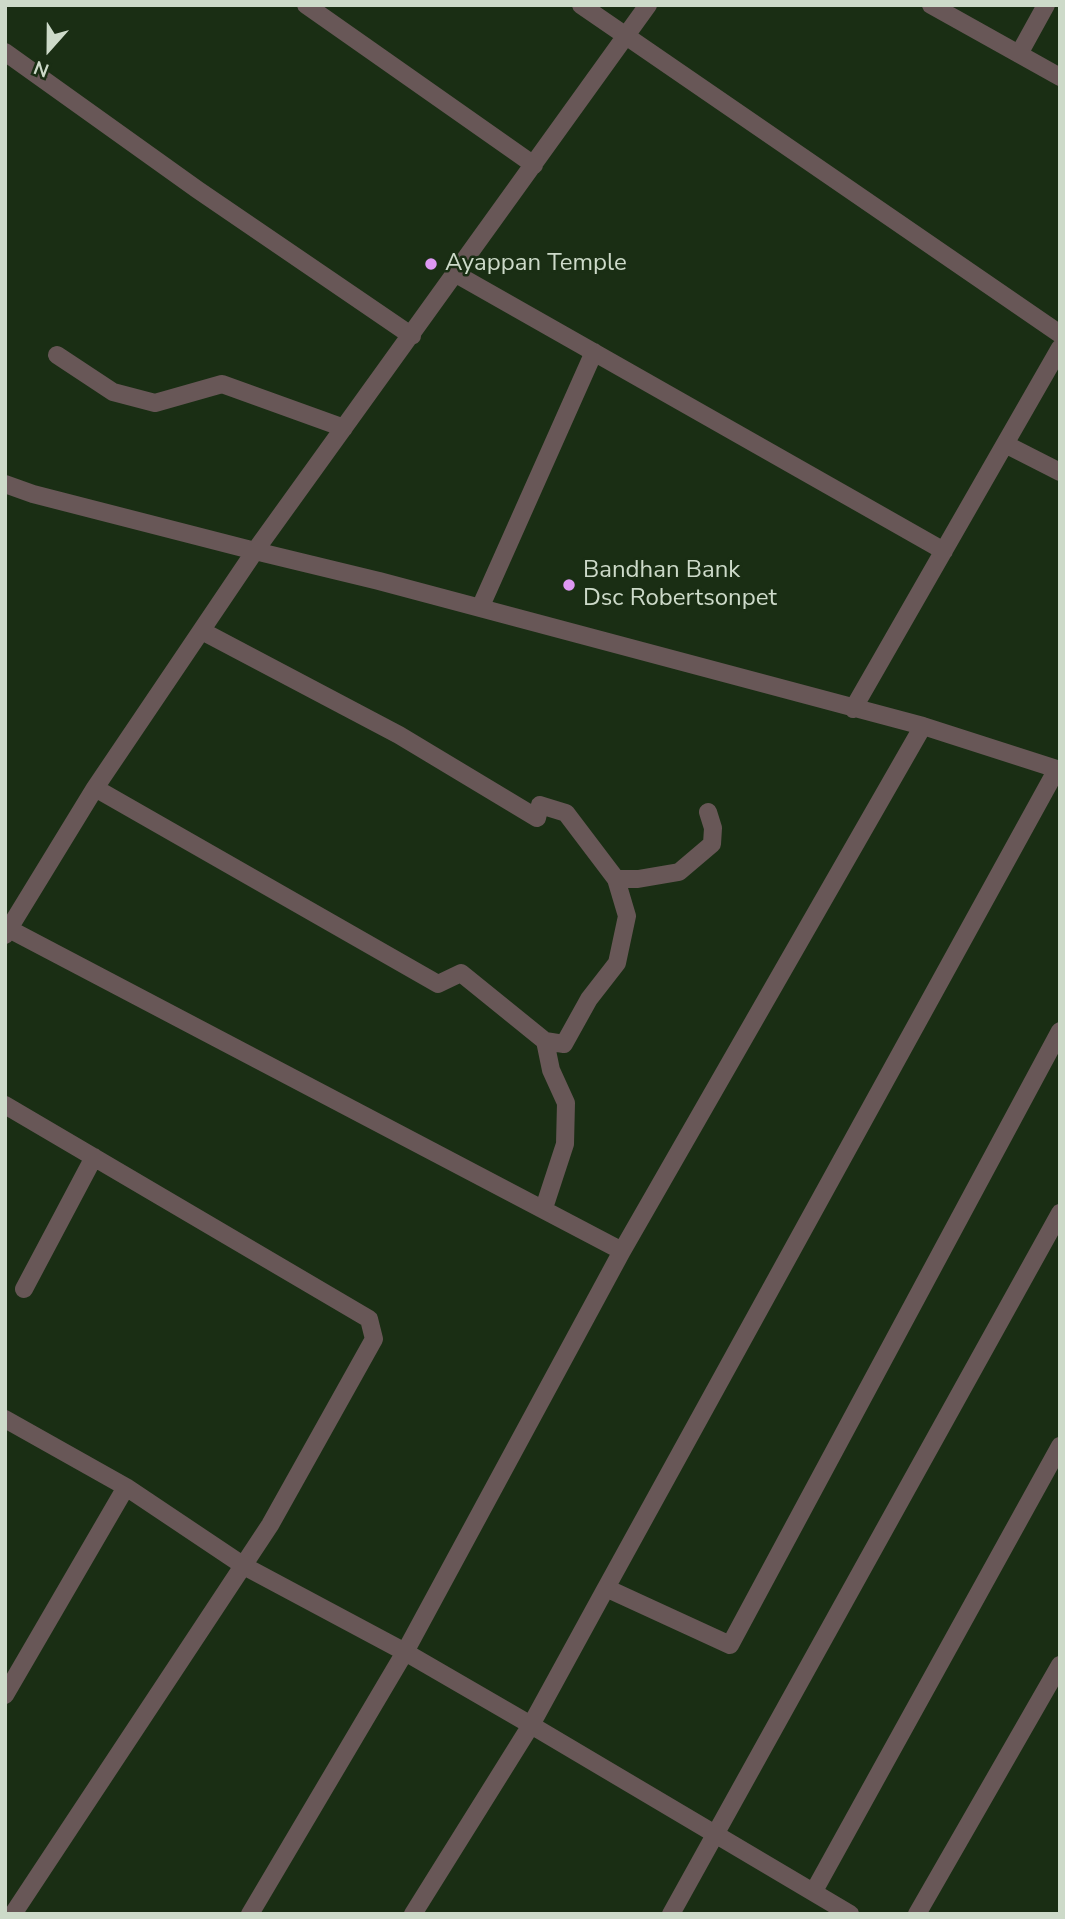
<!DOCTYPE html>
<style>
body{margin:0}
#map{position:relative;width:1065px;height:1919px;overflow:hidden;background:#1a2e14;font-family:"Nunito Sans",sans-serif}
canvas{display:block}
.frame{position:absolute;inset:0;border:7px solid #cddac9;pointer-events:none}
.north{position:absolute;left:14px;top:14px;width:70px;height:70px;-webkit-text-stroke:5px #1a2e14;paint-order:stroke;rotate:201deg;font-size:19px;font-weight:700;line-height:28px;text-align:center;color:#cddac9}
.north::after{content:'';display:block;margin:auto;width:24px;height:32px;background:#cddac9;clip-path:polygon(50% 0,100% 100%,50% 72%,0 100%)}
</style>
<div id="map">
<canvas width="1065" height="1919"></canvas>
<div class="frame"></div>
<div class="north">N</div>
</div>
<script>
const g = document.querySelector('canvas').getContext('2d');
g.lineJoin = 'round';
const poly = rows => new Path2D(rows.map(r => 'M' + r).join(''));
function stroke(path, color, width, dash) { g.strokeStyle = color; g.lineWidth = width; g.lineCap = dash ? 'butt' : 'round'; g.setLineDash(dash || []); g.stroke(path); }
function write(font, color, halo, rows, align = 'center') {
  g.font = font + ' "Nunito Sans",sans-serif'; g.lineWidth = 5; g.setLineDash([]); g.textBaseline = 'middle'; g.strokeStyle = halo; g.fillStyle = color; for (const [text, x, y, turn = 0] of rows) {
    g.save(); g.translate(x, y); g.rotate((+turn || 0) * Math.PI / 180); g.textAlign = isNaN(turn) ? turn : align; if (halo) g.strokeText(text, 0, 0); g.fillText(text, 0, 0); g.restore();
  }
}
stroke(poly([
 [306,5,534,165],
 [581,5,1060,334],
 [931,5,1060,77],
 [5,52,198,190,412,336],
 [1019,54,1046,5],
 [456,274,944,551],
 [57,355,113,392,155,403,222,384,344,428],
 [1005,444,1060,472],
 [5,484,33,494,255,551,379,581,923,726,1060,770],
 [480,608,594,352],
 [202,631,399,735,537,818,540,805,566,813,616,879,627,916,617,963,589,999,564,1044,545,1041],
 [853,709,1060,348],
 [95,788,438,984,461,973,545,1041,551,1070,566,1103,565,1144,544,1208],
 [616,879,638,879,679,872,712,844,713,828,708,812],
 [9,929,622,1251],
 [5,935,95,788,255,551,648,5],
 [5,1105,369,1319,374,1339,270,1525,13,1914],
 [24,1289,94,1157],
 [5,1419,126,1487,244,1566,405,1652,531,1725,850,1914],
 [606,1588,1057,769],
 [5,1695,126,1487],
 [814,1891,1060,1446],
 [250,1914,405,1652,622,1251,923,726],
 [413,1914,531,1725,606,1588,730,1645,1060,1031],
 [671,1914,1060,1213],
 [917,1914,1060,1665]
]), '#685757', 18);
for (const [x, y, r, color] of [
 [431,264,7,"#de98f2"],
 [569,585,7,"#de98f2"]
]) { const dot = new Path2D(); dot.arc(x, y, r, 0, 2 * Math.PI); g.fillStyle = color; g.fill(dot); stroke(dot, '#1a2e14', 2.5); }
write('24px', '#cddac9', '#1a2e14', [
 ["Ayappan Temple",445,264],
 ["Bandhan Bank",583,571],
 ["Dsc Robertsonpet",583,599]
], 'left');
</script>
